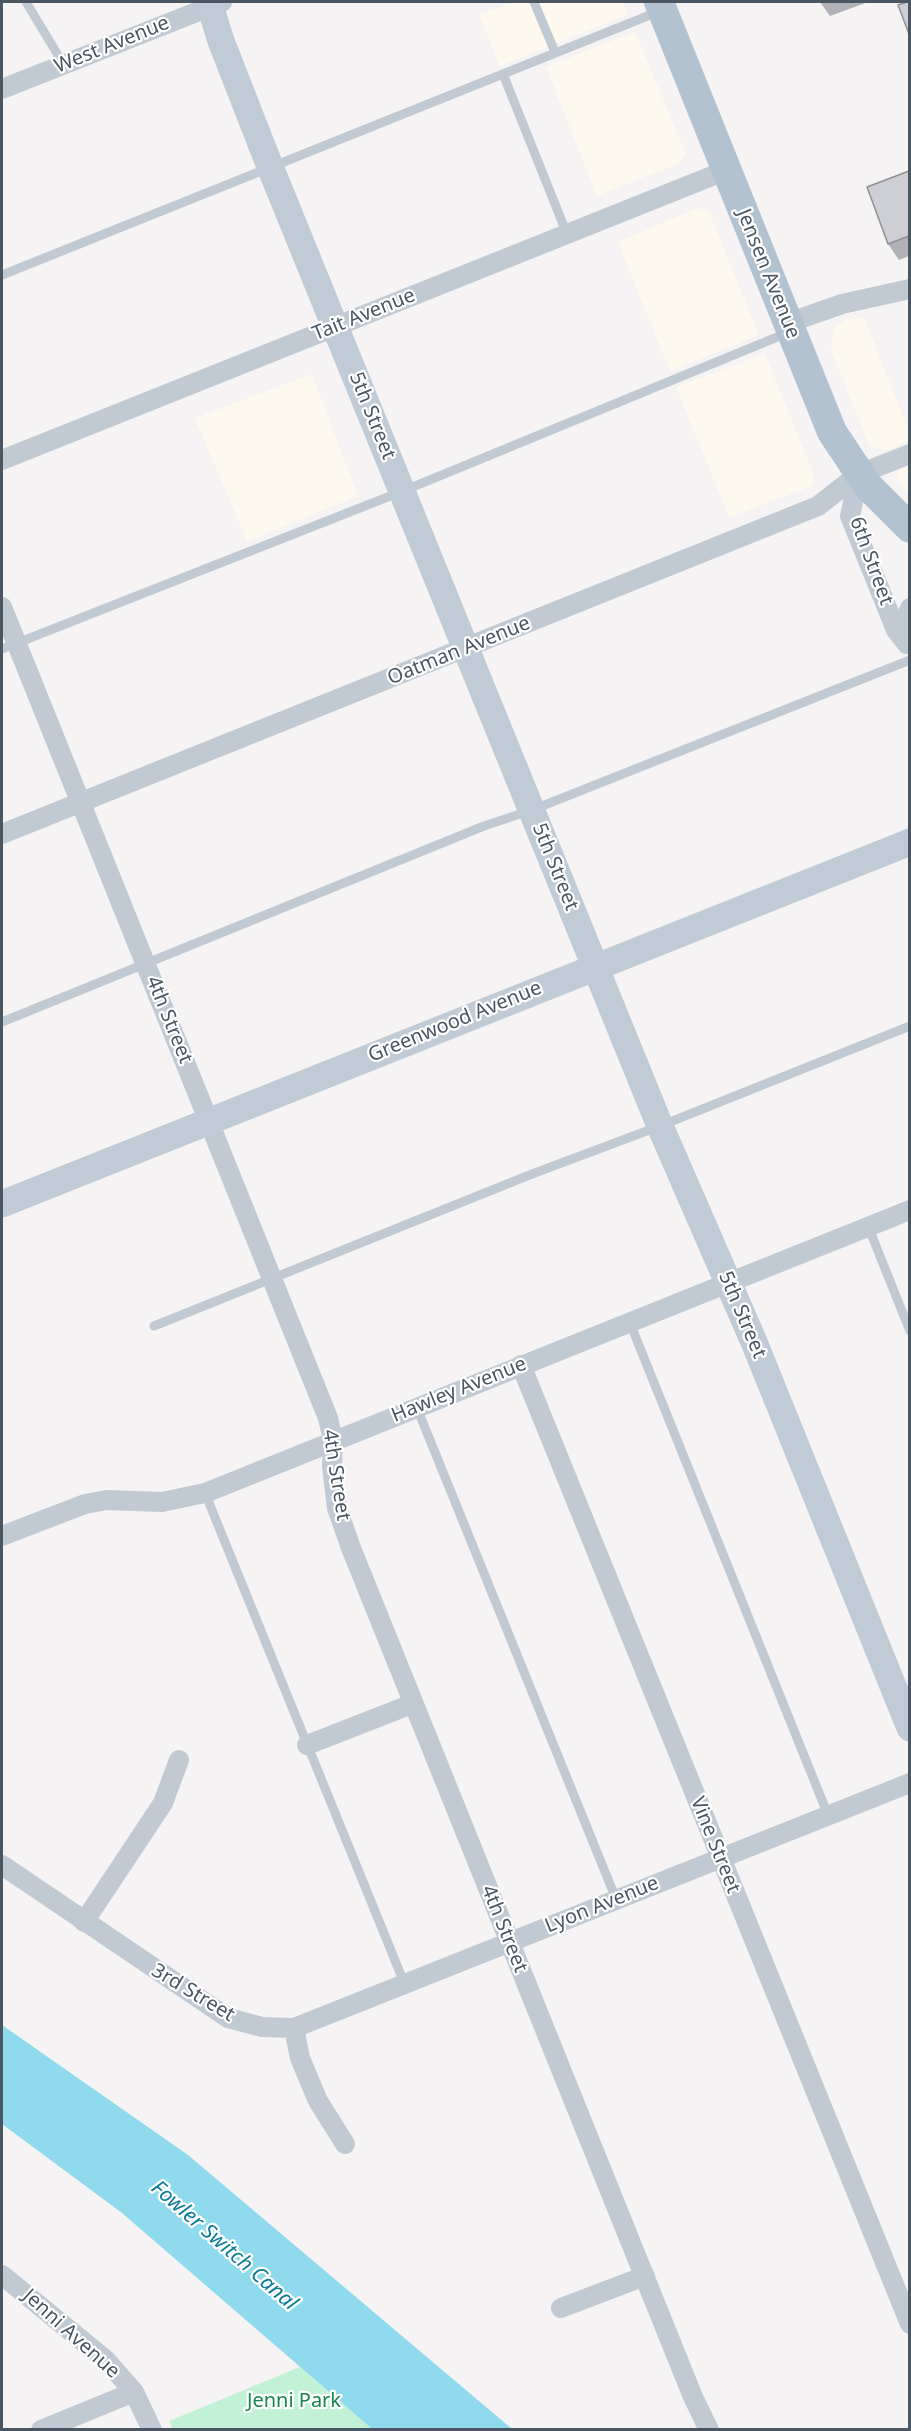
<!DOCTYPE html>
<style>
body{margin:0}
#map{position:relative;width:911px;height:2431px;overflow:hidden;background:#f5f3f3;font-family:"Noto Sans",sans-serif}
canvas{display:block}
.frame{position:absolute;inset:0;border:3px solid #4a5661;pointer-events:none}
</style>
<div id="map">
<canvas width="911" height="2431"></canvas>
<div class="frame"></div>
</div>
<script>
const g = document.querySelector('canvas').getContext('2d');
g.lineJoin = 'round';
function fillPath(path, color) { g.fillStyle = color; g.fill(path, 'evenodd'); }
const poly = rows => new Path2D(rows.map(r => 'M' + r).join(''));
function stroke(path, color, width, dash) { g.strokeStyle = color; g.lineWidth = width; g.lineCap = dash ? 'butt' : 'round'; g.setLineDash(dash || []); g.stroke(path); }
function write(font, color, halo, rows, align = 'center') {
  g.font = font + ' "Noto Sans",sans-serif'; g.lineWidth = 4.5; g.setLineDash([]); g.textBaseline = 'middle'; g.strokeStyle = halo; g.fillStyle = color; for (const [text, x, y, turn = 0] of rows) {
    g.save(); g.translate(x, y); g.rotate((+turn || 0) * Math.PI / 180); g.textAlign = isNaN(turn) ? turn : align; if (halo) g.strokeText(text, 0, 0); g.fillText(text, 0, 0); g.restore();
  }
}
fillPath(poly([
 [513,2,623,2,628,14,500,66,479,15],
 [635,32,686,154,680,163,597,196,546,67],
 [698,208,709,212,759,335,670,371,618,242],
 [864,317,909,432,909,441,886,450,870,447,831,350,834,328,845,320],
 [765,354,814,475,813,486,729,517,676,387],
 [312,374,358,496,247,541,195,418],
 [909,465,909,494,898,481,896,473]
]), '#fdf9ef');
fillPath(poly([
 [300,2367,372,2429,173,2429,169,2421]
]), '#c3f1d5');
fillPath(poly([
 [2,2025,188,2155,512,2429,372,2429,122,2213,2,2124]
]), '#90daee');
stroke(poly([
 [26,2,64,65],
 [534,2,555,52],
 [503,74,567,234],
 [2,275,660,11],
 [2,649,403,491,787,333],
 [2,1022,484,826,532,810,910,660],
 [868,1226,910,1331],
 [630,1323,828,1815],
 [154,1326,532,1174,660,1126,910,1026],
 [417,1408,616,1899],
 [205,1493,405,1985]
]), '#c1cad2', 9);
stroke(poly([
 [2,89,222,2],
 [788,323,842,304,910,289],
 [2,460,727,170],
 [859,474,850,516,896,630,907,644],
 [2,607,328,1418,333,1440,332,1466,337,1508,351,1548,693,2397,709,2430],
 [907,644,905,620,910,608],
 [2,834,818,506,859,474,910,454],
 [521,1365,910,2324],
 [2,1536,85,1504,107,1500,162,1502,205,1493,910,1210],
 [307,1745,412,1704],
 [2,1865,228,2018,262,2027,294,2028,300,2058,318,2101,345,2144],
 [84,1922,163,1803,179,1760],
 [294,2028,910,1783],
 [2,2275,106,2360,134,2392,152,2430],
 [561,2308,645,2276],
 [41,2430,134,2392]
]), '#c1cad2', 20);
stroke(poly([
 [209,2,221,41,271,169,466,649,660,1126,754,1342,910,1728],
 [2,1204,910,842]
]), '#c1cbd6', 27);
stroke(poly([
 [659,2,832,432,868,486,910,528]
]), '#b3c2d1', 30);
fillPath(poly([
 [820,2,868,2,830,16],
 [909,171,909,256,899,260,888,244]
]), '#b0b2b7');
const building = poly([
 [907,2,909,2,909,34,898,5,907,2],
 [909,171,909,236,888,244,867,187,909,171]
]);
fillPath(building, '#cdcfd5');
stroke(building, '#909195', 1.5);
write('20px', '#4a5661', '#fff', [
 ["West Avenue",112,45,-22],
 ["Jensen Avenue",768,274,68],
 ["Tait Avenue",364,315,-22],
 ["5th Street",372,416,68],
 ["6th Street",871,561,70],
 ["Oatman Avenue",459,651,-22],
 ["5th Street",555,867,68],
 ["4th Street",169,1020,68],
 ["Greenwood Avenue",455,1022,-22],
 ["5th Street",742,1315,67],
 ["Hawley Avenue",459,1390,-22],
 ["4th Street",336,1475,81],
 ["Vine Street",715,1845,68],
 ["Lyon Avenue",602,1905,-22],
 ["4th Street",504,1929,68],
 ["3rd Street",193,1993,31],
 ["Jenni Avenue",71,2334,42]
]);
write('20px', '#17864f', '#fff', [
 ["Jenni Park",294,2401]
]);
write('italic 21px', '#0c7c9b', '#fff', [
 ["Fowler Switch Canal",224,2246,41]
]);
</script>
